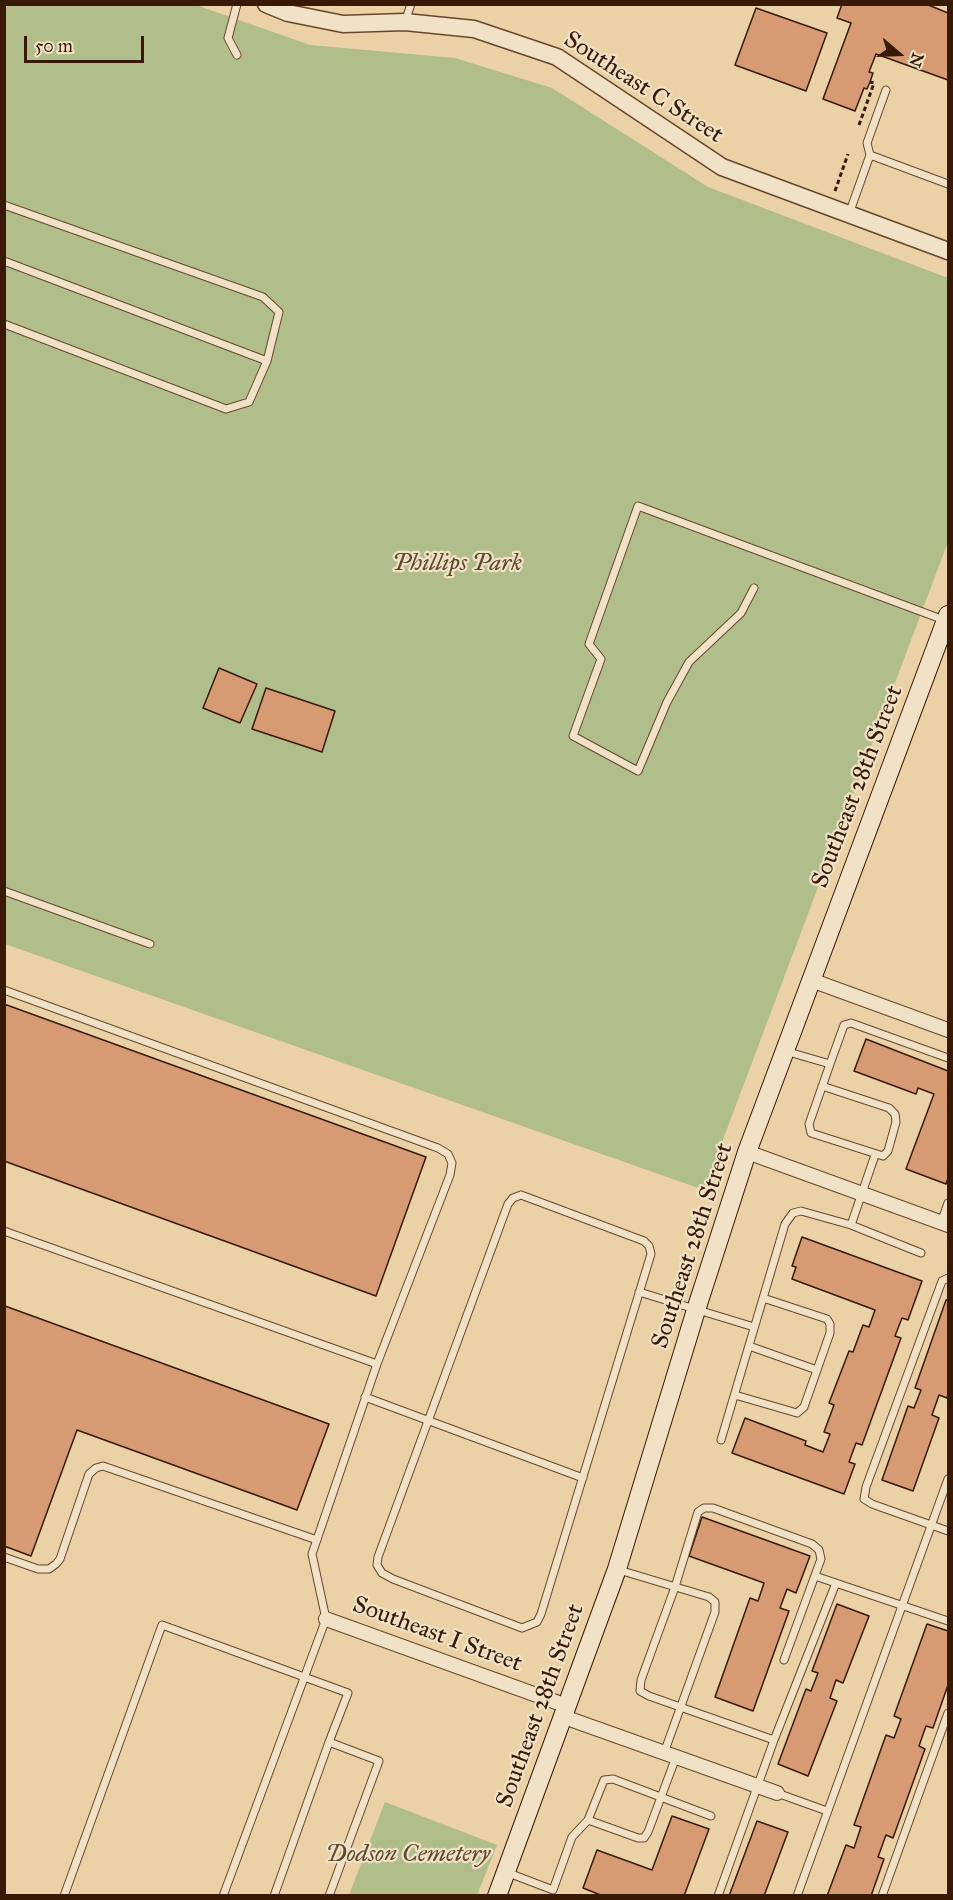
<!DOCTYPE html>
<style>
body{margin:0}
#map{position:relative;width:953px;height:1900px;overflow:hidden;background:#ead1a6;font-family:"IM FELL Great Primer",serif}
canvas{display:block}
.frame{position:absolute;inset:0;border:6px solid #381a04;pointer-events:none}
.north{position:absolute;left:869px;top:24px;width:60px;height:60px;-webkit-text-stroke:4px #f1e1c5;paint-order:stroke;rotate:109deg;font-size:16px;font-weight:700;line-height:24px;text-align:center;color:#381a04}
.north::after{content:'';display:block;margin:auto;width:21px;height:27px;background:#381a04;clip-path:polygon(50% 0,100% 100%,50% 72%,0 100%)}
.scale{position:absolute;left:24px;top:36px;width:120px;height:27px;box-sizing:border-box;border:3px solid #381a04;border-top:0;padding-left:8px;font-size:18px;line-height:21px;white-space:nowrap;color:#381a04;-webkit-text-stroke:4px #f1e1c5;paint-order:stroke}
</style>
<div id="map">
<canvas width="953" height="1900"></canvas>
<div class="frame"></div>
<div class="north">N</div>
<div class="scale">50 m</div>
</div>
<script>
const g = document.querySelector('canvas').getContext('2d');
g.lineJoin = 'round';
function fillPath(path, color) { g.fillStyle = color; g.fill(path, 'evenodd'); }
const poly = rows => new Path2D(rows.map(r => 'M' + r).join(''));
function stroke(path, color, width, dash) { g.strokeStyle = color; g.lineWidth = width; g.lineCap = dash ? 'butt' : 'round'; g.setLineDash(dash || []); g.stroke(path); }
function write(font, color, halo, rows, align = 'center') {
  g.font = font + ' "IM FELL Great Primer",serif'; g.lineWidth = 4.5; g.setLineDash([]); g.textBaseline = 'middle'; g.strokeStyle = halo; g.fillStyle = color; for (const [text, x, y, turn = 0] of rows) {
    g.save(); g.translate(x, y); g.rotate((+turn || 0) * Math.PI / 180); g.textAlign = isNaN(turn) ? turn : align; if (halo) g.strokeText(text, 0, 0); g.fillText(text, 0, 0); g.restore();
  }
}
fillPath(poly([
 [5,5,196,5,310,45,455,58,552,88,708,187,948,278,948,542,704,1190,5,944],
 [385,1802,497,1845,477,1895,349,1895]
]), '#b1bd8b');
const building = poly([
 [842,4,926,4,948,13,948,80,876,54,869,72,873,73,870,82,867,89,864,88,855,111,823,99,851,23,837,18,842,4],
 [756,8,827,33,806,91,735,65,756,8],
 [219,668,257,684,240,723,203,708,219,668],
 [266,688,335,711,322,752,252,729,266,688],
 [4,1004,426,1157,376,1296,4,1161,4,1004],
 [866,1039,948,1071,948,1178,946,1184,906,1169,934,1094,918,1088,916,1094,854,1071,866,1039],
 [802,1237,922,1281,908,1320,902,1318,895,1336,901,1338,862,1445,856,1443,849,1462,855,1464,844,1494,732,1453,745,1418,806,1441,805,1445,823,1452,830,1434,824,1432,834,1405,829,1403,849,1351,853,1352,863,1325,869,1327,875,1310,792,1279,796,1267,792,1266,802,1237],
 [946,1300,948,1300,948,1394,947,1398,939,1395,932,1415,939,1418,913,1491,882,1480,908,1406,914,1408,921,1390,915,1388,946,1300],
 [5,1306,329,1424,297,1510,77,1430,31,1556,4,1546,5,1306],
 [702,1517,810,1556,796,1593,787,1589,780,1608,789,1611,753,1711,715,1697,750,1598,758,1601,764,1583,689,1556,702,1517],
 [837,1604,869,1616,843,1683,836,1680,830,1698,837,1701,808,1776,778,1764,806,1689,811,1691,818,1673,812,1671,837,1604],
 [927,1624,948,1631,948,1685,933,1728,926,1726,919,1746,925,1749,893,1838,886,1835,878,1857,884,1859,871,1896,827,1896,846,1845,854,1848,861,1827,854,1825,886,1735,894,1738,901,1719,894,1716,927,1624],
 [672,1816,709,1829,684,1896,603,1896,583,1888,597,1850,652,1870,672,1816],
 [757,1821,788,1832,764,1896,729,1896,757,1821]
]);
fillPath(building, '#d79b73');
stroke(building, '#381a04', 1.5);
const service = poly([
 [237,4,228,38,237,55],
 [405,22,411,4],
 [870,155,948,184],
 [4,205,263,297,279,312,267,361,249,402,226,409,4,324],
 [849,214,870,155,867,143,886,90],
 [4,261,267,361],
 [754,588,741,613,689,662,667,702,638,771,573,736,601,659,589,644,638,506,944,620],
 [4,891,150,944],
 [4,990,438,1148,448,1154,452,1163,450,1175,377,1364],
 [785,1051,830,1064,844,1025,851,1023,948,1058],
 [822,1086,889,1108,895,1114,896,1122,888,1151,883,1156,811,1133,809,1124,830,1064],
 [875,1155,851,1225,921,1253],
 [521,1195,644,1241,649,1246,651,1254,541,1614,537,1622,522,1628,393,1579,382,1573,377,1565,378,1557,508,1204,513,1198,521,1195],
 [941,1223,948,1203],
 [4,1231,377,1364,312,1554,326,1619,223,1896],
 [948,1278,942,1281,866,1487,864,1499,872,1504,948,1531],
 [639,1292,754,1327],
 [749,1346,817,1370],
 [735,1395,797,1413,804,1407,830,1333,830,1324,827,1319,763,1298],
 [365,1397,583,1478],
 [721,1440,785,1224,793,1213,801,1211,851,1225],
 [4,1557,38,1569,49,1569,56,1564,60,1559,89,1474,96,1468,103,1466,317,1540],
 [619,1570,709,1597,715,1602,715,1612,664,1753],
 [815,1576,948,1621],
 [774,1740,836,1583],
 [777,1793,827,1811],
 [588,1820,604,1780,613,1779,711,1816],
 [506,1872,553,1890,572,1837,588,1820,638,1838,644,1838,648,1832,676,1757],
 [64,1896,162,1625,348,1693,329,1742,379,1761,329,1896],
 [274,1896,329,1742],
 [718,1896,774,1740,649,1696,640,1691,641,1680,675,1587,698,1512,704,1508,713,1508,812,1544,819,1550,821,1559,784,1660],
 [797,1896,948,1479],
 [882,1896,948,1713]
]);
const minor = poly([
 [811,980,948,1030],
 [747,1152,948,1225],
 [326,1619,567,1706],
 [564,1717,777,1793]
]);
const tertiary = poly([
 [266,4,288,13,343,24,405,22,474,29,557,57,722,167,948,251]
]);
const secondary = poly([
 [497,1896,617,1569,696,1310,747,1152,948,615]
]);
stroke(service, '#64482c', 9);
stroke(minor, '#64482c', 16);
stroke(tertiary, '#64482c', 19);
stroke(secondary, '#381a04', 20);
stroke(poly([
 [859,125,874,83,870,82],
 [835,191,848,154]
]), '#381a04', 3, [4.5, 3]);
stroke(service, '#f1e1c5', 7);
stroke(minor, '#f1e1c5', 14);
stroke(tertiary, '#f1e1c5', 16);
stroke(secondary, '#f1e1c5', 18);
write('24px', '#381a04', '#f1e1c5', [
 ["Southeast C Street",643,88,33],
 ["Southeast 28th Street",858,787,-69],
 ["Southeast 28th Street",693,1246,-72],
 ["Southeast I Street",437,1635,20],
 ["Southeast 28th Street",541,1706,-70]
]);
write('italic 24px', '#5c4b2c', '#f1e1c5', [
 ["Phillips Park",457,564],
 ["Dodson Cemetery",408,1855]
]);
</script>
